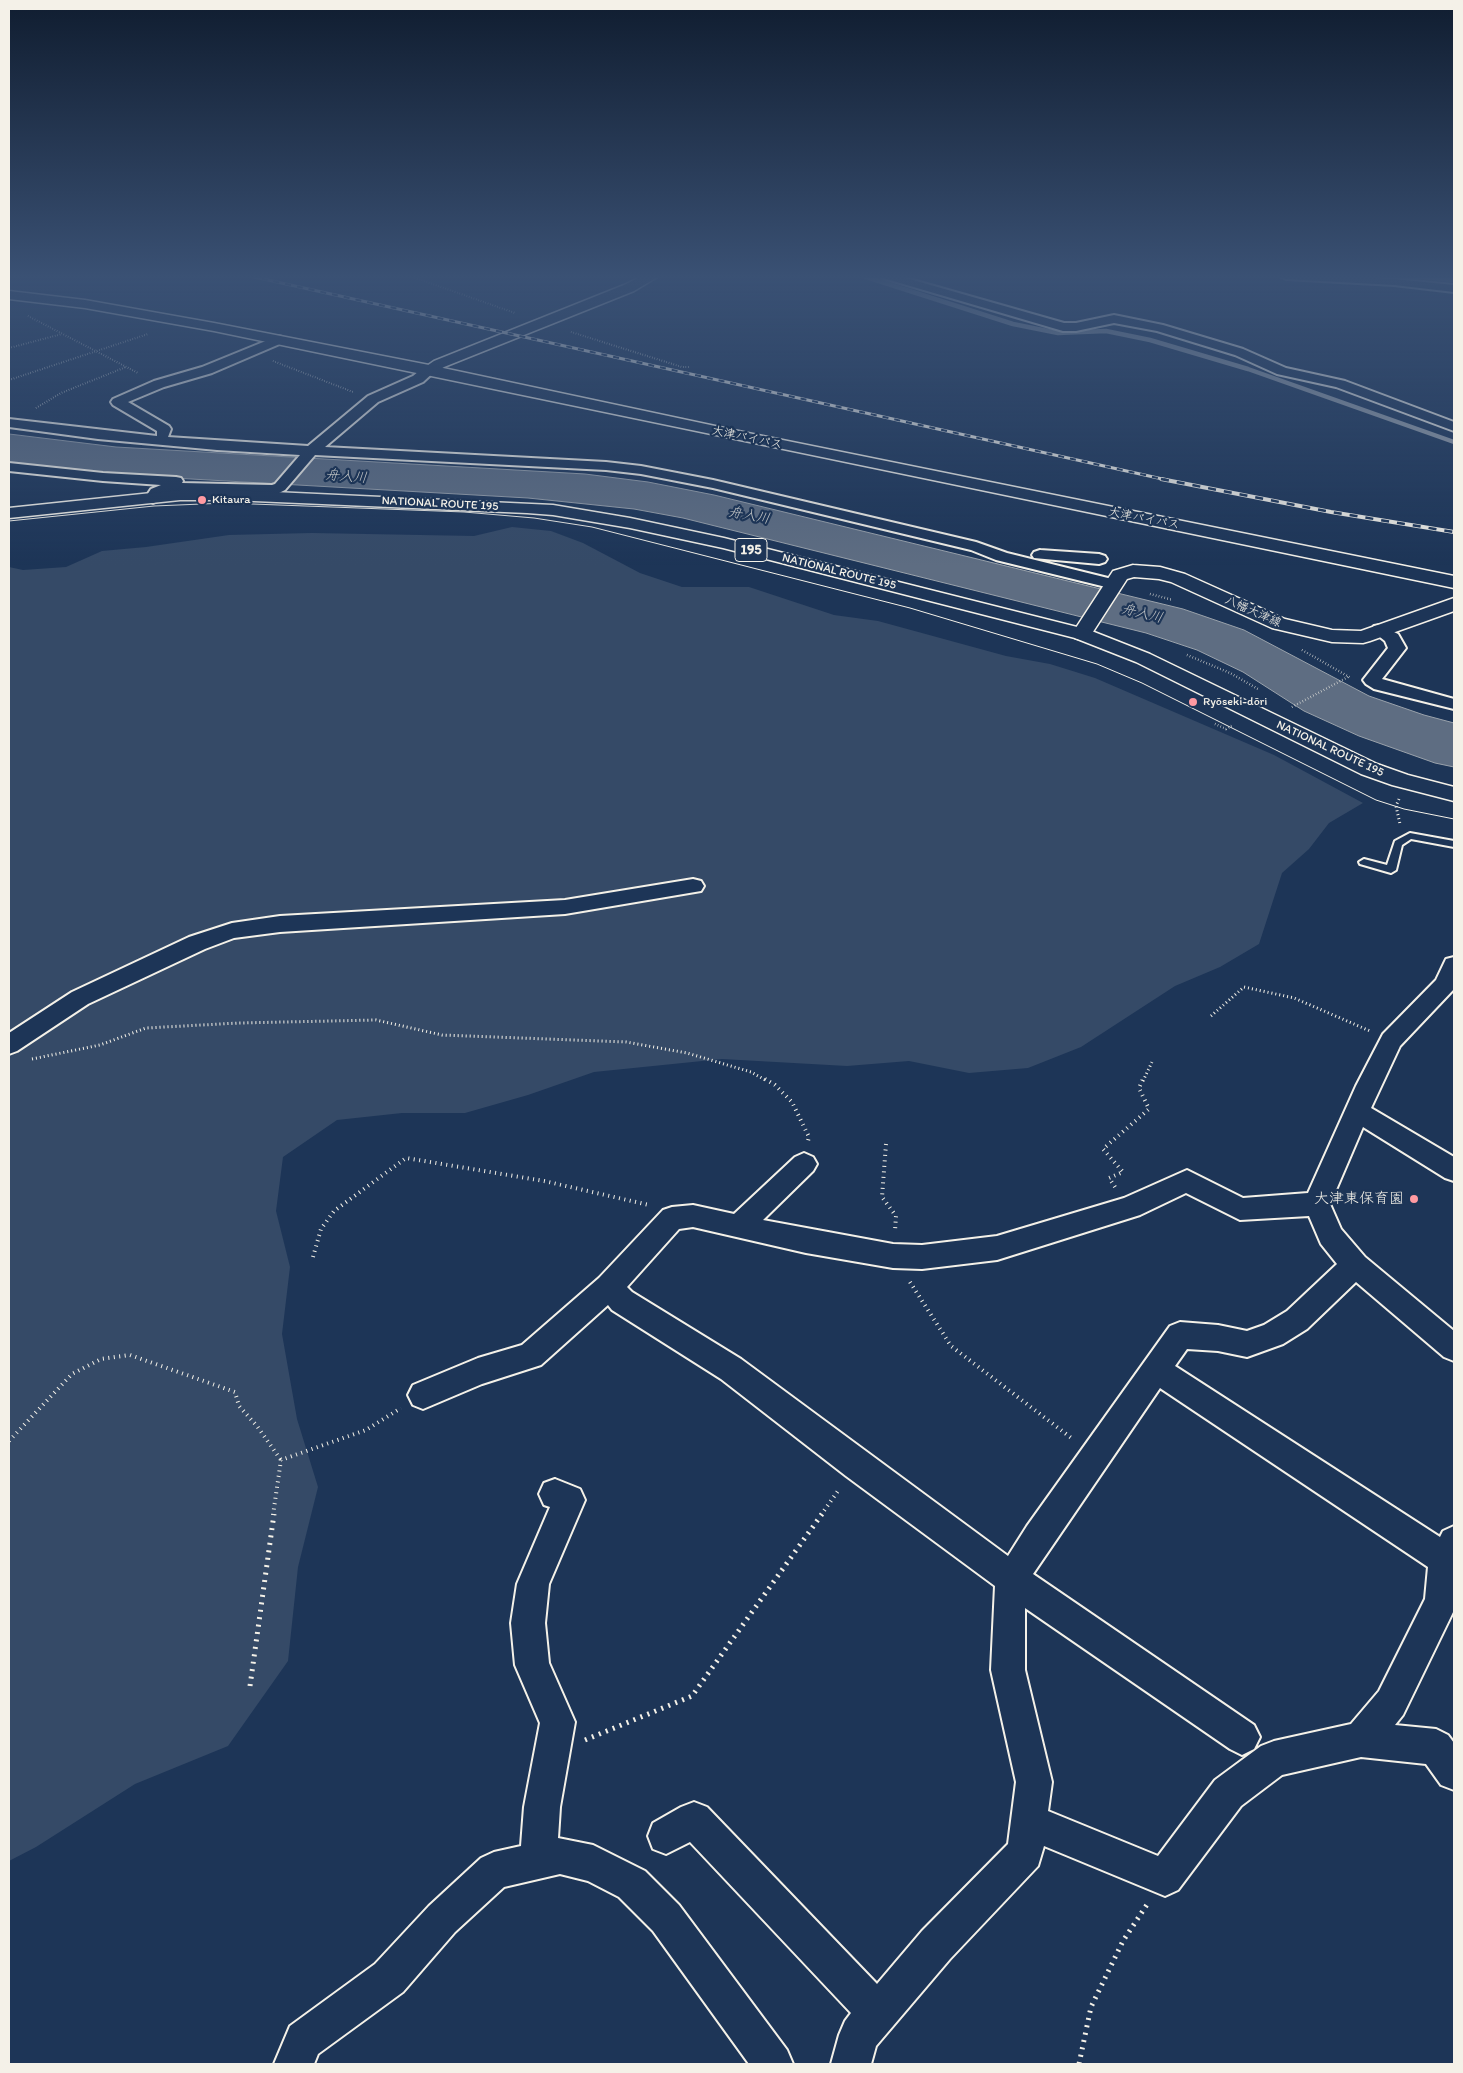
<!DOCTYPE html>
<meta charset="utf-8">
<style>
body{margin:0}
#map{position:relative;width:1463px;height:2073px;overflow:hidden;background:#1d3557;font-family:Itim,sans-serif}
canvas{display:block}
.frame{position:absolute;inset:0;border:10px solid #f4f1e8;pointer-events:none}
</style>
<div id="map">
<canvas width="1463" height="2073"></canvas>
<div class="frame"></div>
</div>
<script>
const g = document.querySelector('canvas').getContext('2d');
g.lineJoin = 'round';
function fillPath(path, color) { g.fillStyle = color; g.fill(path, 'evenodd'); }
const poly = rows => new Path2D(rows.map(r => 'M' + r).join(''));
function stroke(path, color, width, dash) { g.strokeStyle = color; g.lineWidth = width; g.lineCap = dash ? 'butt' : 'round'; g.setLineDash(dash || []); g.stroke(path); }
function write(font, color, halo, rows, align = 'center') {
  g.font = font + ' Itim,"Klee One",sans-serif'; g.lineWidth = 4.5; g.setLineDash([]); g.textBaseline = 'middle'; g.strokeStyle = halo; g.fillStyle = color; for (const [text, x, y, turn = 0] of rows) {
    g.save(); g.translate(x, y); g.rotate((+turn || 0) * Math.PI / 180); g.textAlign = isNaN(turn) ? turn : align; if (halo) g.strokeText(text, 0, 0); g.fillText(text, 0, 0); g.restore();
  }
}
fillPath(poly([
 [512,527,551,531,583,543,640,573,682,587,749,587,834,615,878,621,1006,656,1050,664,1095,678,1274,755,1363,803,1329,823,1309,849,1282,873,1259,944,1220,967,1175,986,1081,1047,1028,1068,969,1073,909,1061,847,1066,722,1059,594,1072,528,1095,465,1113,402,1113,337,1120,283,1157,276,1211,290,1267,282,1334,297,1419,318,1487,298,1567,288,1661,228,1746,135,1784,36,1847,9,1861,9,567,23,570,66,567,102,551,146,547,229,535,312,533,474,536]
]), '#354a67');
const water = poly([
 [9,434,116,447,585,474,648,482,714,495,1183,609,1244,630,1369,696,1424,715,1454,723,1454,767,1435,763,1359,736,1304,711,1243,672,1197,650,1146,633,683,518,634,509,528,498,85,473,9,464,9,434]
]);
fillPath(water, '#5e6d82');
stroke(water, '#9aa2ab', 1);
stroke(poly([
 [863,276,1013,324,1058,333,1106,331,1150,340,1248,369,1454,442],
 [1406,276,1454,280]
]), '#9aa2ab', 4.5);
const service = poly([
 [1410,833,1454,841,1454,847,1411,839,1402,845,1396,870,1391,873,1360,864,1359,862,1364,859,1387,865,1395,841,1410,833]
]);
const minor = poly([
 [881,276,899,276,1064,323,1076,323,1114,315,1163,325,1243,349,1286,368,1345,381,1454,422,1454,431,1336,387,1277,374,1235,355,1157,331,1114,323,1076,331,1063,331,883,278,881,276],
 [1280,276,1343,276,1394,279,1454,285,1454,292,1394,285,1286,279,1280,276],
 [278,336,282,337,284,340,282,343,212,373,164,387,128,402,169,426,171,429,168,437,308,446,368,396,413,376,424,367,429,366,436,370,423,382,378,402,325,447,606,462,641,466,713,480,976,542,1007,553,1120,581,1122,584,1120,587,1114,589,996,560,971,550,713,488,641,474,606,470,315,455,285,490,279,493,170,492,162,495,158,501,153,503,148,501,145,498,151,489,161,485,103,481,9,471,9,463,103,473,176,477,181,478,183,481,182,483,272,485,275,484,300,455,217,450,98,439,9,427,9,419,157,436,157,431,113,405,111,402,113,399,154,381,202,367,278,336],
 [1040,550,1099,554,1105,556,1107,559,1105,562,1099,564,1034,558,1032,555,1034,552,1040,550],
 [1380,625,1398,634,1406,648,1382,679,1454,699,1454,709,1374,689,1366,684,1363,680,1388,648,1385,641,1371,630,1374,626,1380,625],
 [693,879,701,881,704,886,701,891,565,914,280,932,234,938,205,949,88,1004,17,1051,9,1054,9,1033,72,992,189,937,232,923,280,916,565,900,693,879],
 [1454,957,1454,989,1400,1046,1371,1108,1454,1157,1454,1181,1445,1178,1363,1127,1330,1204,1341,1229,1365,1257,1454,1331,1454,1361,1444,1357,1356,1282,1307,1329,1283,1344,1247,1357,1218,1351,1187,1349,1175,1366,1440,1537,1443,1531,1454,1526,1454,1610,1403,1715,1395,1725,1436,1729,1448,1735,1454,1743,1454,1790,1441,1785,1426,1764,1361,1757,1282,1775,1241,1806,1178,1890,1165,1896,1044,1846,1038,1866,950,1959,876,2046,871,2064,831,2064,839,2035,845,2021,851,2013,690,1842,666,1854,653,1849,648,1836,653,1823,681,1807,694,1802,707,1807,877,1984,922,1931,1008,1844,1016,1782,991,1670,995,1586,846,1476,721,1379,612,1310,608,1305,541,1365,482,1384,423,1409,413,1405,408,1395,413,1385,478,1358,522,1345,599,1278,663,1210,672,1207,693,1205,734,1214,795,1157,804,1153,813,1157,817,1164,813,1171,763,1220,893,1244,922,1245,997,1236,1124,1198,1187,1170,1243,1198,1308,1193,1356,1086,1383,1034,1436,980,1446,959,1454,957],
 [1186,1193,1240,1220,1309,1216,1321,1244,1337,1264,1287,1311,1264,1325,1247,1331,1218,1325,1180,1322,1170,1326,1027,1526,1008,1556,741,1359,632,1292,627,1287,679,1229,693,1227,806,1253,893,1268,922,1269,997,1260,1140,1215,1186,1193],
 [1160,1388,1428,1567,1425,1599,1379,1691,1351,1724,1274,1741,1261,1746,1215,1780,1158,1856,1048,1811,1052,1782,1025,1670,1025,1608,1230,1749,1242,1755,1254,1749,1260,1737,1254,1725,1033,1574,1160,1388],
 [555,1479,580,1489,585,1500,549,1584,545,1623,549,1663,575,1722,560,1807,558,1838,593,1845,645,1871,679,1905,787,2050,793,2064,749,2064,653,1931,619,1897,588,1881,560,1874,504,1887,455,1932,403,1992,318,2054,314,2064,274,2064,290,2026,375,1964,429,1906,481,1858,494,1852,521,1846,524,1807,540,1723,515,1665,511,1623,517,1584,550,1507,544,1505,539,1494,544,1483,555,1479]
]);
const tertiary = poly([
 [642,276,659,276,634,291,444,367,434,373,424,373,421,370,434,361,624,285,642,276]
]);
const secondary = poly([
 [9,291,85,300,214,323,429,365,748,433,1454,576,1454,588,214,331,85,308,9,299,9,291],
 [1133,565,1160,567,1185,574,1285,619,1332,630,1361,631,1454,598,1454,611,1370,641,1363,643,1332,642,1272,628,1171,582,1159,579,1134,577,1127,579,1089,638,1082,640,1075,638,1072,634,1113,571,1133,565]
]);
const trunk = poly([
 [180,490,231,490,553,505,630,518,724,538,1089,630,1150,654,1377,764,1408,775,1454,787,1454,801,1392,785,1361,774,1136,662,1075,638,723,548,630,528,553,515,527,513,231,500,180,500,9,518,9,508,180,490]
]);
stroke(service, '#f4f1e8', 4);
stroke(minor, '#f4f1e8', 4);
stroke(tertiary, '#f4f1e8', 3);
stroke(secondary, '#f4f1e8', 3);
stroke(trunk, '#f4f1e8', 3);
stroke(poly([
 [410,276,515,313],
 [28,316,138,373],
 [571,332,682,367,690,367],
 [9,348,62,334],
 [273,361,353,392],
 [9,380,148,334],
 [36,408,61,393,126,367]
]), '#f4f1e8', 2, [0.5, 2]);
stroke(poly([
 [1150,594,1173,600],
 [1302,650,1351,678],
 [1187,655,1230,673,1258,689],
 [1292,707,1348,677],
 [1215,724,1226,729,1233,725]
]), '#f4f1e8', 2.5, [0.5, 2.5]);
stroke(poly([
 [1399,799,1396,806,1400,824],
 [1211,1016,1244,987,1294,998,1370,1031],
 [32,1059,100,1045,146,1028,239,1023,376,1020,442,1035,626,1042,687,1053,751,1072,767,1081],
 [1143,1081,1152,1062]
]), '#f4f1e8', 3, [1, 3]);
stroke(poly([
 [765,1079,775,1085,792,1102,809,1137,808,1141],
 [886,1144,882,1197,896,1216,895,1231],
 [1115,1187,1109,1178,1123,1172,1103,1149,1149,1109,1139,1088,1143,1079],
 [313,1257,321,1229,334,1211,406,1158,544,1181,649,1205],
 [910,1282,951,1346,1074,1440],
 [9,1441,72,1374,101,1359,130,1355,235,1392,239,1406,257,1426,281,1460],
 [273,1515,281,1460,366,1430,401,1408],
 [821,1515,840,1488]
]), '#f4f1e8', 4, [1, 4.5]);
stroke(poly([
 [250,1686,274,1514],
 [585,1740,692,1696,822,1514],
 [1079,2064,1091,2007,1123,1941,1148,1903]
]), '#f4f1e8', 5, [2, 5.5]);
fillPath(service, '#1d3557');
fillPath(minor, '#1d3557');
fillPath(tertiary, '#1d3557');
fillPath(secondary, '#1d3557');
fillPath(trunk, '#1d3557');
stroke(poly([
 [9,521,154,506,226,503,464,512,534,518,592,527,910,608,1097,664,1142,683,1376,800,1404,809,1454,819]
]), '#f4f1e8', 1);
const railFar1 = poly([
 [250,276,1167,480]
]);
const rail = poly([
 [1161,479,1331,512,1454,532]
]);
stroke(railFar1, '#f4f1e8', 3);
stroke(rail, '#f4f1e8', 4);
stroke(railFar1, '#1d3557', 2, [6]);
stroke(rail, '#1d3557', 2.5, [8]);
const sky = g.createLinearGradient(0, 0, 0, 566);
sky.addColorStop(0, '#101d30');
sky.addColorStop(0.49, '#3a5174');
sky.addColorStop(1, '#3a517400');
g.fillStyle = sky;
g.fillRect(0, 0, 1463, 566);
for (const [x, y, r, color] of [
 [202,500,5,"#ff9aa2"],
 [1193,702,5,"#ff9aa2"],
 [1414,1199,5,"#ff9aa2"]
]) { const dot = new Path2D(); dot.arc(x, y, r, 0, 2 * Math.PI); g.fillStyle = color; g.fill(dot); stroke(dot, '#1d3557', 2); }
write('12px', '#f4f1e8', '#1d3557', [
 ["大津バイパス",747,438,12],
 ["NATIONAL ROUTE 195",440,504,3],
 ["大津バイパス",1144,519,11],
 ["NATIONAL ROUTE 195",839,572,14],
 ["八幡大津線",1253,612,24],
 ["NATIONAL ROUTE 195",1330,749,25]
]);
write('12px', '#f4f1e8', '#1d3557', [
 ["Kitaura",212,500],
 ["Ryōseki-dōri",1203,702]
], 'left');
write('italic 14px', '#c0c3c4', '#1d3557', [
 ["舟入川",346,477,5],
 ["舟入川",749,516,10],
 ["舟入川",1142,614,14]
]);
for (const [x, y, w] of [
 [751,550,32]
]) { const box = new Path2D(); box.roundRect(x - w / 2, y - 11.5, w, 23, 4); g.fillStyle = '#1d3557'; g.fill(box); stroke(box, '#f4f1e8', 1); }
write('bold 14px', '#f4f1e8', null, [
 ["195",751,550]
]);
write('15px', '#f4f1e8', '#1d3557', [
 ["大津東保育園",1404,1199]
], 'right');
</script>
